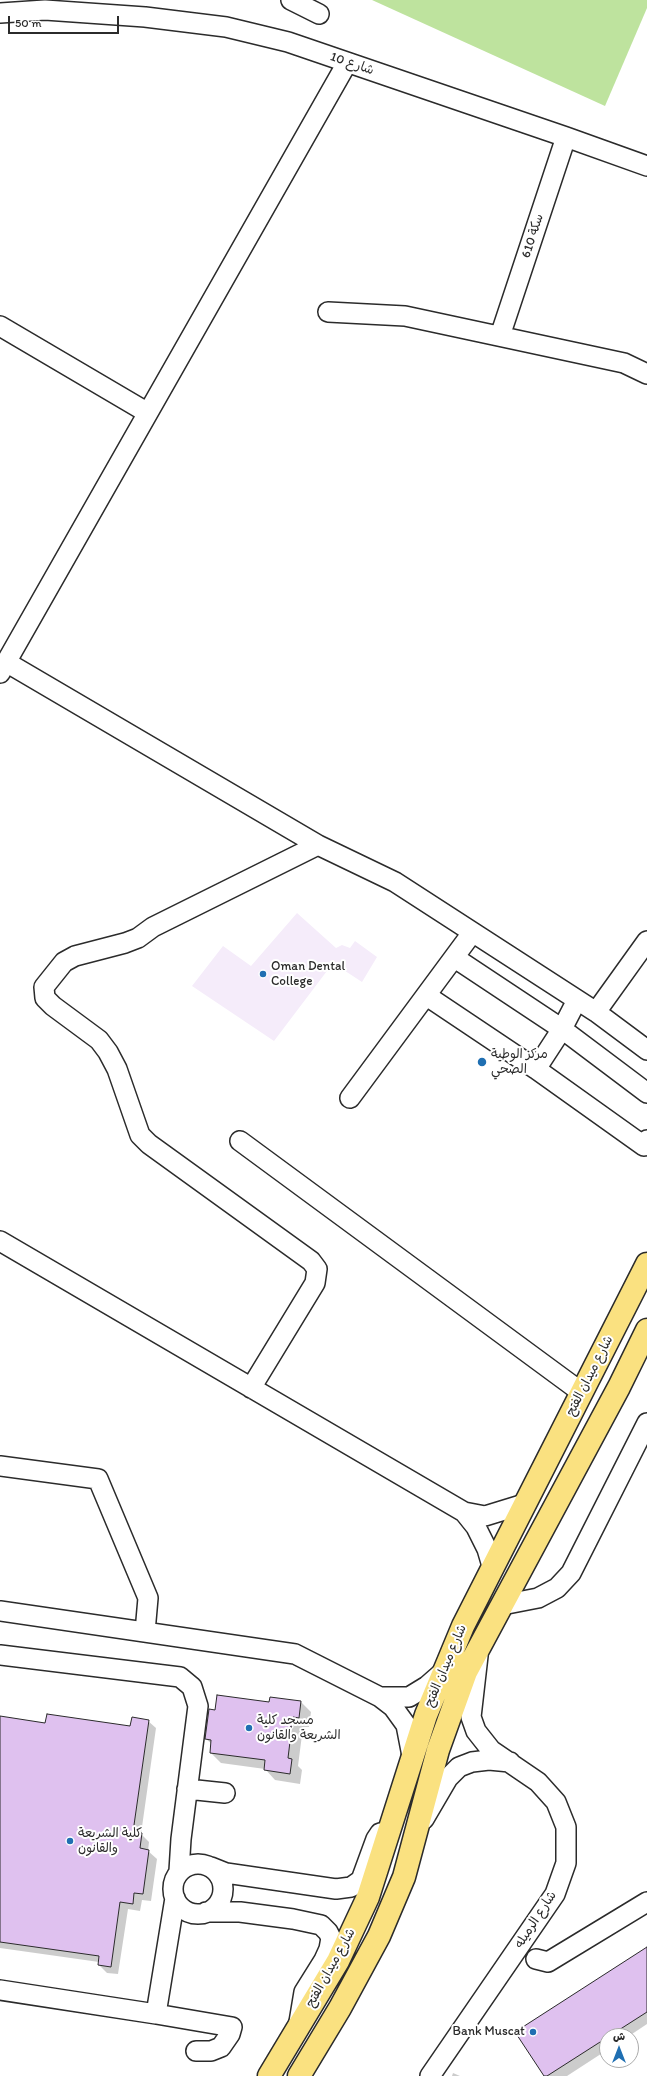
<!DOCTYPE html>
<meta charset="utf-8">
<style>
body{margin:0}
#map{position:relative;width:647px;height:2076px;overflow:hidden;background:#fff;font-family:Itim,"Playpen Sans Arabic",sans-serif}
canvas{display:block}
.north{position:absolute;left:599px;top:2028px;width:40px;height:40px;box-sizing:border-box;background:#fff;border:1px solid #aaa;border-radius:50%;rotate:0deg;font-size:11px;font-weight:700;line-height:16px;text-align:center;color:#2b2b2b}
.north::after{content:'';display:block;margin:auto;width:14px;height:18px;background:#1f6fb2;clip-path:polygon(50% 0,100% 100%,50% 72%,0 100%)}
.scale{position:absolute;left:8px;top:16px;width:111px;height:18px;box-sizing:border-box;border:2px solid #2b2b2b;border-top:0;padding-left:5px;font-size:12px;line-height:14px;white-space:nowrap;color:#2b2b2b;-webkit-text-stroke:3px #fff;paint-order:stroke}
</style>
<div id="map">
<canvas width="647" height="2076"></canvas>
<div class="north">ش</div>
<div class="scale">50 m</div>
</div>
<script>
const g = document.querySelector('canvas').getContext('2d');
g.lineJoin = 'round';
function fillPath(path, color) { g.fillStyle = color; g.fill(path, 'evenodd'); }
const poly = rows => new Path2D(rows.map(r => 'M' + r).join(''));
function stroke(path, color, width, dash) { g.strokeStyle = color; g.lineWidth = width; g.lineCap = dash ? 'butt' : 'round'; g.setLineDash(dash || []); g.stroke(path); }
function write(font, color, halo, rows, align = 'center') {
  g.font = font + ' Itim,"Playpen Sans Arabic",sans-serif'; g.lineWidth = 4; g.setLineDash([]); g.textBaseline = 'middle'; g.strokeStyle = halo; g.fillStyle = color; for (const [text, x, y, turn = 0] of rows) {
    g.save(); g.translate(x, y); g.rotate((+turn || 0) * Math.PI / 180); g.textAlign = isNaN(turn) ? turn : align; if (halo) g.strokeText(text, 0, 0); g.fillText(text, 0, 0); g.restore();
  }
}
fillPath(poly([
 [297,913,336,948,342,945,350,948,355,941,377,957,362,982,333,963,274,1041,192,986,223,946,251,966]
]), '#f5ecfa');
fillPath(poly([
 [372,0,647,0,647,8,605,106]
]), '#bee39e');
fillPath(poly([
 [301,1702,311,1712,309,1727,303,1727,298,1766,302,1770,300,1784,275,1780,265,1769,221,1763,211,1753,212,1744,206,1739,216,1711,270,1703],
 [0,1717,46,1724,131,1727,148,1721,156,1728,141,1834,149,1842,148,1851,157,1859,151,1901,142,1900,140,1911,128,1909,118,1974,107,1973,99,1965,99,1962,0,1948],
 [647,1948,647,2024,629,2036,607,2036,607,2050,567,2076,545,2076],
 [453,2073,460,2076,452,2076]
]), '#0003');
const building = poly([
 [217,1695,269,1702,270,1697,301,1701,299,1718,293,1717,288,1758,292,1759,290,1774,264,1770,265,1760,210,1753,211,1740,205,1739,209,1709,215,1710,217,1695],
 [47,1714,130,1726,132,1717,149,1720,133,1832,142,1833,140,1848,149,1850,143,1894,134,1893,133,1904,120,1902,111,1967,98,1965,99,1956,0,1942,0,1716,45,1723,47,1714],
 [647,1947,647,2012,547,2076,544,2076,515,2032,647,1947]
]);
fillPath(building, '#dfc1ef');
stroke(building, '#2b2b2b', 1);
const minor = poly([
 [291,0,319,14],
 [0,13,45,10,145,17,226,27,288,42,566,137,647,166],
 [328,312,405,316,624,363,647,374],
 [0,326,148,413],
 [500,336,566,137],
 [6,662,318,845,395,882,596,1012,647,1050],
 [0,673,347,63],
 [455,958,562,1029,647,1093],
 [427,996,536,1069,644,1146,647,1140],
 [596,1012,647,941],
 [536,1069,562,1029,577,1000],
 [350,1098,472,933],
 [240,1141,581,1392],
 [0,1241,464,1512,485,1516,524,1504],
 [251,1388,315,1283,317,1269,311,1261,149,1144,140,1135,117,1069,108,1052,99,1040,53,1006,45,998,44,987,64,962,75,956,125,943,138,938,153,927,318,845],
 [0,1466,98,1479,148,1598,145,1632],
 [464,1512,476,1527,487,1549,492,1566],
 [502,1605,538,1598,557,1588,571,1573,647,1423],
 [0,1611,295,1654,380,1697,393,1707,406,1725,412,1756],
 [0,1655,180,1677,192,1687,198,1706,181,1839,179,1871],
 [380,1697,409,1697,427,1686,443,1672],
 [187,1789,225,1793],
 [424,1819,448,1778,459,1767,472,1762,489,1760,510,1762],
 '173 1889a25 25 0 1 1 50 0a25 25 0 1 1-50 0Z',
 [211,1867,226,1873,336,1889,351,1887,361,1880,376,1839,380,1833],
 [206,1912,240,1912,293,1919,321,1925,328,1932,331,1938,329,1949,324,1960,304,1992,299,2022],
 [536,1959,548,1962,647,1902],
 [0,1990,156,2014,175,1898],
 [156,2014,232,2027,230,2034,221,2047,211,2051,196,2051],
 [430,2076,555,1894,566,1863,566,1827,556,1802,538,1782,491,1750,476,1731,471,1717,478,1656]
]);
const major = poly([
 [269,2076,338,1961,368,1897,426,1715,463,1626,647,1264],
 [299,2076,340,2008,379,1936,404,1877,438,1750,466,1672,619,1387,647,1330]
]);
stroke(minor, '#2b2b2b', 22);
stroke(major, '#2b2b2b', 25);
stroke(minor, '#fff', 19);
stroke(major, '#fae180', 22);
for (const [x, y, r, color] of [
 [263,974,4,"#1f6fb2"],
 [482,1062,5,"#1f6fb2"],
 [249,1728,4,"#1f6fb2"],
 [70,1841,4,"#1f6fb2"],
 [533,2032,4,"#1f6fb2"]
]) { const dot = new Path2D(); dot.arc(x, y, r, 0, 2 * Math.PI); g.fillStyle = color; g.fill(dot); stroke(dot, '#fff', 1.5); }
write('13px', '#2b2b2b', '#fff', [
 ["شارع 10",352,64,19],
 ["سكة 610",533,236,-72],
 ["شارع ميدان الفتح",590,1376,-63],
 ["شارع ميدان الفتح",446,1666,-67],
 ["شارع الرميله",536,1920,-57],
 ["شارع ميدان الفتح",331,1968,-61]
]);
write('13px', '#2b2b2b', '#fff', [
 ["Oman Dental",271,967],
 ["College",271,982],
 ["مركز الوطية",491,1055],
 ["الصحي",491,1070],
 ["مسجد كلية",257,1721],
 ["الشريعة والقانون",257,1736],
 ["كلية الشريعة",78,1834],
 ["والقانون",78,1849],
 ["Bank Muscat",525,2032,"right"]
], 'left');
</script>
